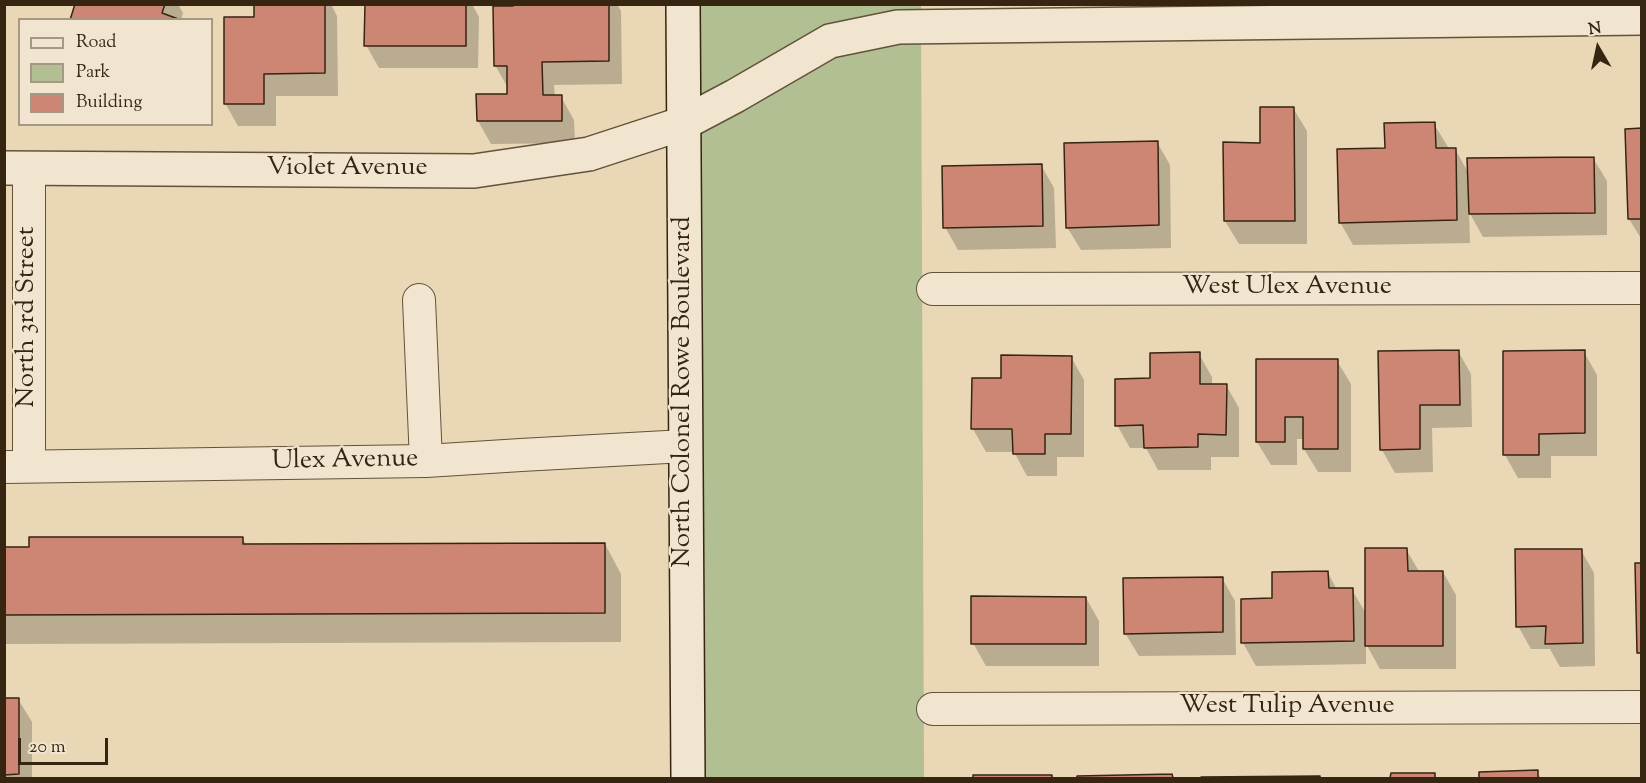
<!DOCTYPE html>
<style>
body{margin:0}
#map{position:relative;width:1646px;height:783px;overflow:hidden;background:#e9d7b6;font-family:"Sorts Mill Goudy",serif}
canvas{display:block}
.frame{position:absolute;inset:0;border:6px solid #352511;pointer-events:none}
.legend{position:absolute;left:18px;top:18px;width:195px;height:108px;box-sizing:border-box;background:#f1e5d0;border:2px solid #a69884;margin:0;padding:8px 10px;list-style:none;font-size:18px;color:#352511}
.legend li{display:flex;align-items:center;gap:12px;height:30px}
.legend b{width:30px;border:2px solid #a69884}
.north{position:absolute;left:1568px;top:18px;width:60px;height:60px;-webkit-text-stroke:4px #f1e5d0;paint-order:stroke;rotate:351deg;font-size:16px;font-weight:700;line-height:24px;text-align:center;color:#352511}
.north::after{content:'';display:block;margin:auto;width:21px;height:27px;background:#352511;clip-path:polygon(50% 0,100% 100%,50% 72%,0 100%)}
.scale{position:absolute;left:18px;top:738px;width:90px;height:27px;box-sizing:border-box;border:3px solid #352511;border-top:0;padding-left:8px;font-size:18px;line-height:21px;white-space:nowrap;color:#352511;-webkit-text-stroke:4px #f1e5d0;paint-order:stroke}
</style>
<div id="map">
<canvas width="1646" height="783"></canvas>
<div class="frame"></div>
<ul class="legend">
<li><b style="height:8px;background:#f1e5d0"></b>Road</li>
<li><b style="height:16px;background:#b1bf92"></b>Park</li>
<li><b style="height:16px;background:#ce8674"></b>Building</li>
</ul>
<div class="north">N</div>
<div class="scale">20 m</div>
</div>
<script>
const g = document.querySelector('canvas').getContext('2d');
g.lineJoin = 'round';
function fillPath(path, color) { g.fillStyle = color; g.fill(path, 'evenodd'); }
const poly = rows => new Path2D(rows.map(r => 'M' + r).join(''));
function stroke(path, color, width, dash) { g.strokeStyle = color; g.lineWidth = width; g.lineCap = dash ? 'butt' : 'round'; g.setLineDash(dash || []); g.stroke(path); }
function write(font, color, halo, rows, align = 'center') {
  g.font = font + ' "Sorts Mill Goudy",serif'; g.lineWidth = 4.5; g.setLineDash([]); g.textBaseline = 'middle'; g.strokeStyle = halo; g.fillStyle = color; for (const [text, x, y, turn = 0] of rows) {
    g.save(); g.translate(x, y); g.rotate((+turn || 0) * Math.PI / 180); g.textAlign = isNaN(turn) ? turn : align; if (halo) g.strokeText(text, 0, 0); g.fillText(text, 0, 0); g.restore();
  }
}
fillPath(poly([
 [692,5,921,5,924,778,694,778]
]), '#b1bf92');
fillPath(poly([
 [77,4,178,4,183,13,181,20,71,20],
 [255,4,331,4,337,16,338,96,276,96,276,126,238,126,225,103,255,19],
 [366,4,472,4,479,17,478,68,379,68,366,45],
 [514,4,617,4,621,11,622,84,554,85,555,97,561,97,574,120,575,143,491,144,478,121,477,96,508,95,508,88,495,65],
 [1293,108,1307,131,1307,244,1239,244,1225,221,1261,144],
 [1434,124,1448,147,1448,149,1455,149,1469,174,1593,158,1607,181,1607,235,1483,237,1469,212,1470,243,1353,245,1340,222,1387,150],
 [1642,130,1642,240,1629,219],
 [1157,142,1170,165,1171,248,1081,250,1067,227],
 [1041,165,1054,188,1056,248,958,250,945,227],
 [1458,351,1471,374,1472,427,1432,428,1433,472,1395,473,1382,450],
 [1505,352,1584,352,1597,375,1597,456,1551,456,1551,478,1518,478,1505,455],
 [1199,354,1212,377,1212,385,1226,385,1239,408,1239,457,1211,457,1211,470,1158,470,1146,448,1130,448,1117,425,1151,379],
 [1071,357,1084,380,1084,457,1057,457,1057,476,1027,476,1014,452,986,452,973,429,1002,379],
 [1337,361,1351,384,1351,472,1318,472,1304,449,1304,439,1297,439,1297,465,1271,465,1257,442],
 [243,539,247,546,605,544,621,574,621,642,4,644,4,549],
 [1406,549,1420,573,1443,572,1456,595,1456,669,1380,669,1366,644,1366,664,1256,666,1243,643,1274,600,1328,573,1337,590,1352,590,1367,615],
 [1581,550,1594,573,1595,666,1560,667,1550,649,1531,649,1518,626],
 [1222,578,1235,601,1236,655,1139,656,1125,633],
 [1086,598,1099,621,1099,666,986,666,973,643],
 [4,699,18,699,32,722,32,778,4,778],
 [1537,772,1541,778,1480,778,1480,773],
 [1392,774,1434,775,1436,778,1392,778],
 [974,776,1051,776,1052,778,974,778],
 [1172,776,1173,778,1079,778,1079,777]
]), '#0003');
const building = poly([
 [75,4,165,4,162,13,181,20,70,20,75,4],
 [254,4,325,4,325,73,264,74,264,104,224,104,224,17,254,17,254,4],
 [365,4,466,4,466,46,364,46,365,4],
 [513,4,609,4,609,61,542,62,543,95,562,95,562,121,477,121,476,94,507,94,507,66,494,66,493,6,513,6,513,4],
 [1260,107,1294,107,1295,221,1224,221,1223,142,1260,143,1260,107],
 [1435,122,1436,148,1456,148,1457,220,1339,223,1337,149,1385,148,1384,123,1435,122],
 [1642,128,1642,219,1628,219,1625,129,1642,128],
 [1158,141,1159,225,1066,228,1064,143,1158,141],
 [1594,157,1595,213,1469,214,1467,158,1594,157],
 [1042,164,1043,226,943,228,942,166,1042,164],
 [1459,350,1460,405,1420,405,1420,449,1380,450,1378,351,1459,350],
 [1585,350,1585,433,1539,434,1539,455,1503,455,1503,351,1585,350],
 [1200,352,1200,384,1227,384,1226,435,1198,434,1198,447,1144,448,1143,425,1115,426,1115,379,1150,378,1150,353,1200,352],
 [1001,355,1072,356,1071,434,1045,434,1045,454,1013,454,1012,429,971,429,972,378,1001,378,1001,355],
 [1256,359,1338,359,1338,449,1303,449,1303,417,1285,417,1285,442,1256,442,1256,359],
 [29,537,243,537,243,544,605,543,605,613,4,615,4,547,29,547,29,537],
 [1365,548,1407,548,1408,571,1443,571,1443,646,1365,646,1365,548],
 [1515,549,1582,549,1583,643,1545,644,1546,626,1516,627,1515,549],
 [1635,563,1642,563,1642,653,1637,653,1635,563],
 [1328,571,1329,588,1353,588,1354,641,1241,643,1241,599,1272,598,1272,572,1328,571],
 [1223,577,1223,632,1124,634,1123,578,1223,577],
 [971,596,1086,597,1086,644,971,644,971,596],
 [4,698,19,698,19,774,4,775,4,698],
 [1538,770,1538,778,1479,778,1479,772,1538,770],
 [1391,773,1435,773,1435,778,1390,778,1391,773],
 [1172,774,1173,778,1077,778,1077,776,1172,774],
 [973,775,1052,775,1052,778,973,778,973,775],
 [1320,776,1320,778,1201,778,1201,777,1320,776]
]);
fillPath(building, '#ce8674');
stroke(building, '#352511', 1.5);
const minor = poly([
 [933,289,1642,288],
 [419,300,426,461],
 [29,466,29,169],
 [4,467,426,461,521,455,685,446],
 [933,709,1642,707]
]);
const tertiary = poly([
 [4,168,474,171,589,154,684,123,735,96,830,41,898,27,1642,18]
]);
const secondary = poly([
 [683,4,688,778]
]);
stroke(minor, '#62523a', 34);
stroke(tertiary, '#62523a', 36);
stroke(secondary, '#352511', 36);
stroke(minor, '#f1e5d0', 32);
stroke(tertiary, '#f1e5d0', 33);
stroke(secondary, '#f1e5d0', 33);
write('26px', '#352511', '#f1e5d0', [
 ["Violet Avenue",347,170],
 ["West Ulex Avenue",1287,289],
 ["North 3rd Street",29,317,-90],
 ["North Colonel Rowe Boulevard",685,392,-90],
 ["Ulex Avenue",345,462,-1],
 ["West Tulip Avenue",1287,708]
]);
</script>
